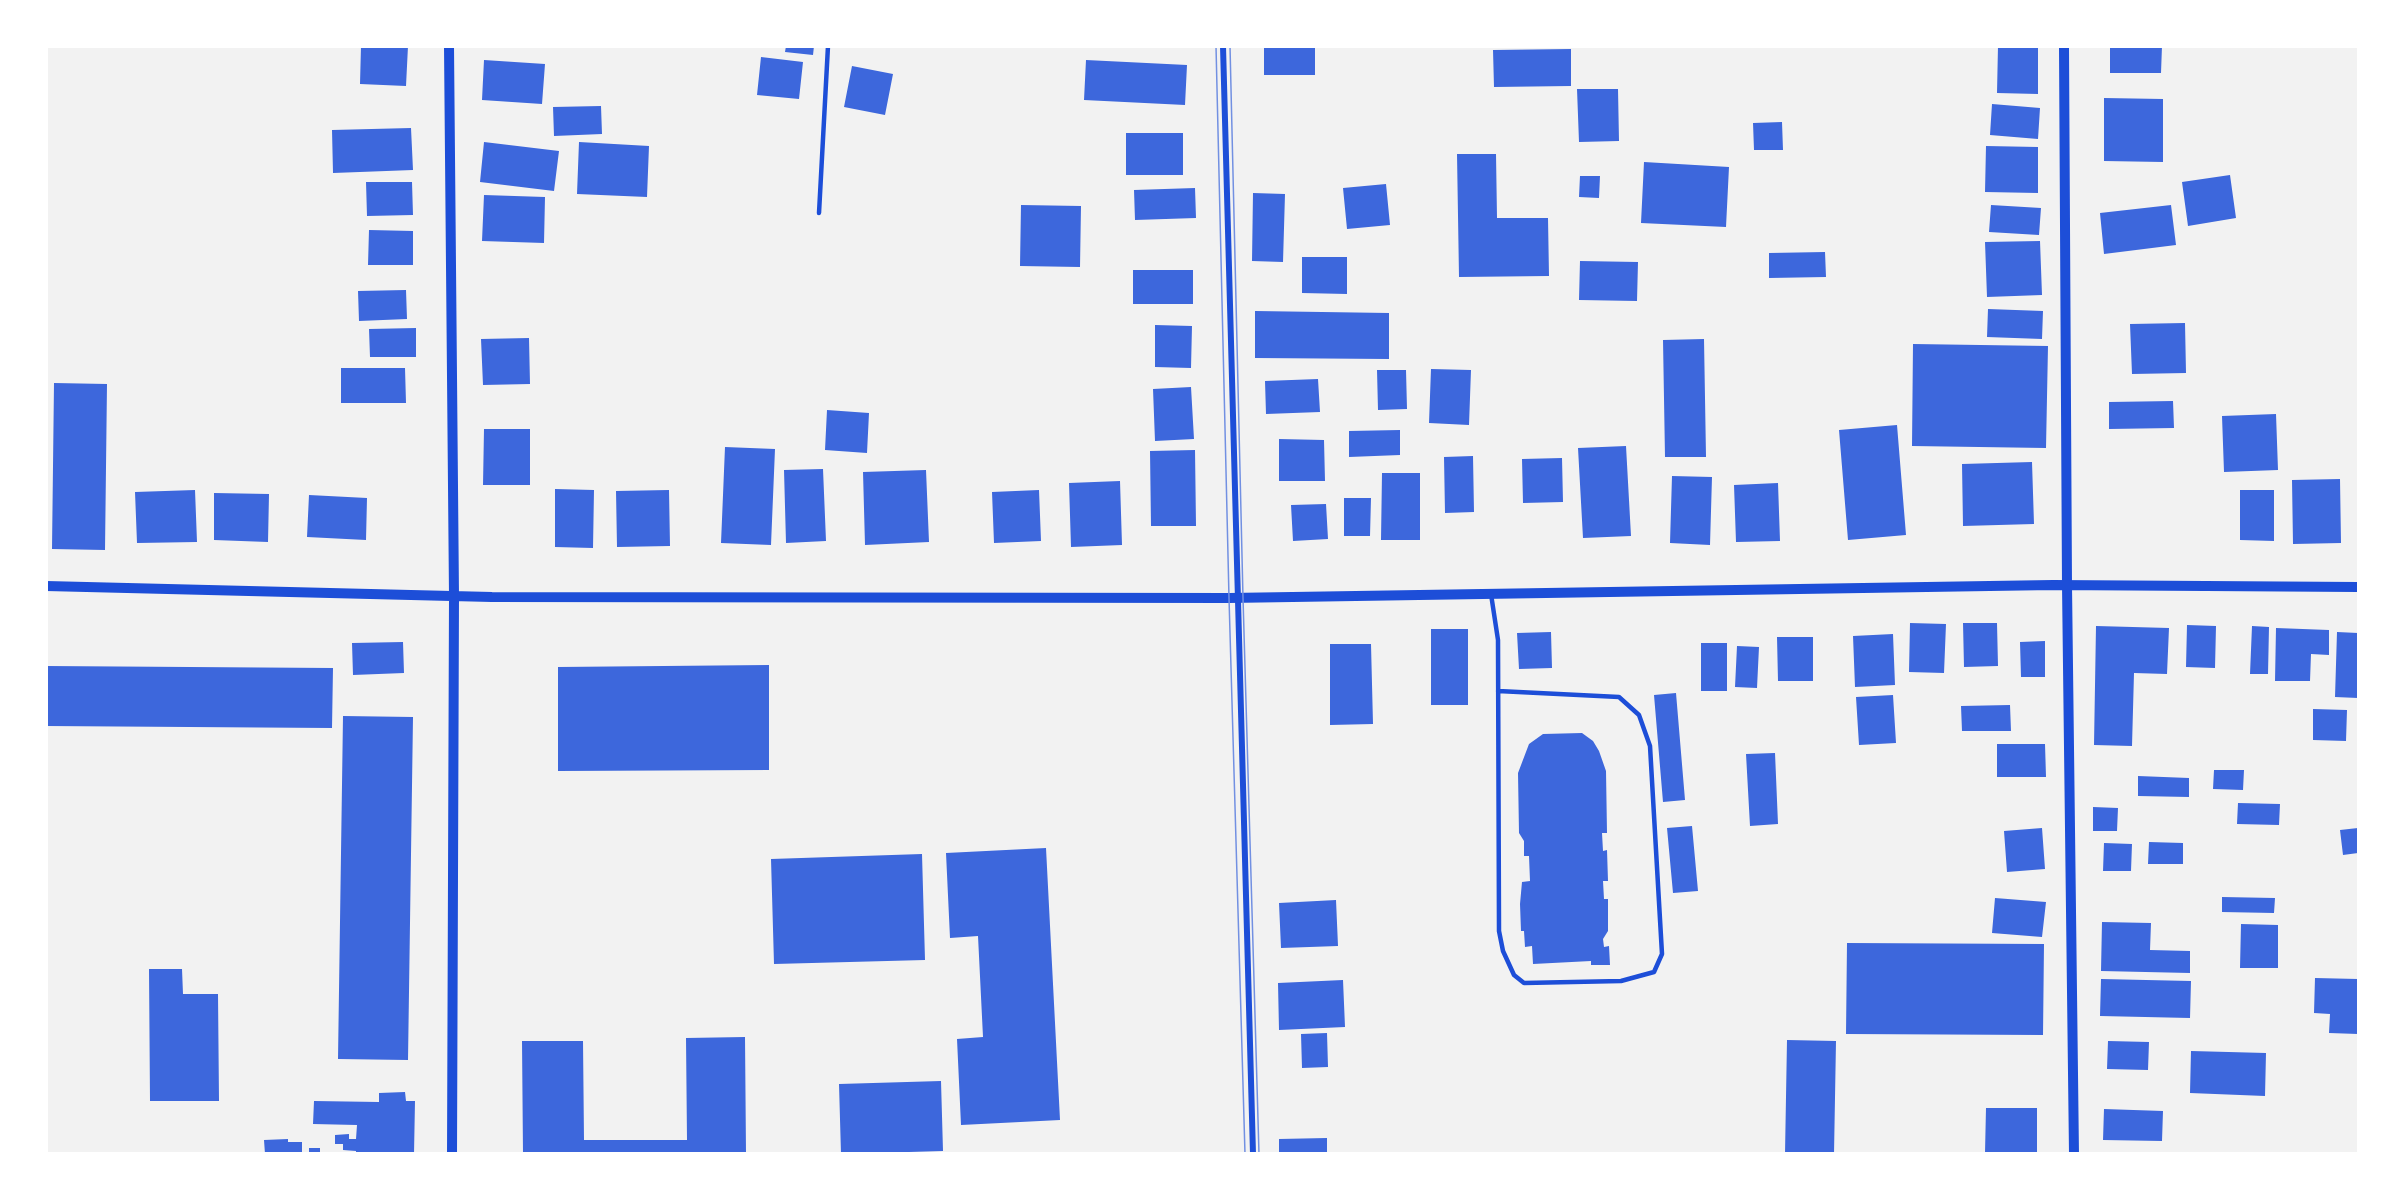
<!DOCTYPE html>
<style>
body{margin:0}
#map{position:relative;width:2405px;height:1200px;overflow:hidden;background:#f2f2f2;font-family:"PT Sans Narrow",sans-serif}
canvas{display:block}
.frame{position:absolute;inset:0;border:48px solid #fff;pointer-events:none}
</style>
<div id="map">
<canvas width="2405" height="1200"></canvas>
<div class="frame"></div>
</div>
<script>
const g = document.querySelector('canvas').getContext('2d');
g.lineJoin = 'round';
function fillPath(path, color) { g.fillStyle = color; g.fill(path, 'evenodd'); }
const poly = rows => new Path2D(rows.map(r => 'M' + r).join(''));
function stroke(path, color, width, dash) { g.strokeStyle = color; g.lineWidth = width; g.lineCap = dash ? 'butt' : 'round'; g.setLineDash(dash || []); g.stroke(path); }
fillPath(poly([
 [361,46,408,46,406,86,360,84],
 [786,46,814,46,813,55,785,52],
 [1264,46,1315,46,1315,75,1264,75],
 [1998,46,2038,46,2038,94,1997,93],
 [2110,46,2162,46,2161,73,2110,73],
 [1571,49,1571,86,1494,87,1493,50],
 [761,57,803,62,799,99,757,95],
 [484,60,545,64,542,104,482,100],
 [1086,60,1187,65,1185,105,1084,100],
 [852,66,893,74,885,115,844,107],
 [1577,89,1618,89,1619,141,1579,142],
 [2104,98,2163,99,2163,162,2104,161],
 [1992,104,2040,108,2038,139,1990,135],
 [601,106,602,134,554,136,553,107],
 [1782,122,1783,150,1754,150,1753,123],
 [411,128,413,170,333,173,332,130],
 [1126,133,1183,133,1183,175,1126,175],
 [484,142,559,151,554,191,480,182],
 [579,142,649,146,647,197,577,194],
 [1986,146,2038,147,2038,193,1985,192],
 [1457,154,1496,154,1497,218,1548,218,1549,276,1459,277],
 [1644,162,1729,167,1726,227,1641,223],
 [2230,175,2236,218,2188,226,2182,182],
 [1580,176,1600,176,1599,198,1579,197],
 [366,182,412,182,413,215,367,216],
 [1386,184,1390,225,1347,229,1343,188],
 [1195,188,1196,218,1135,220,1134,190],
 [1253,193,1285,194,1283,262,1252,261],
 [484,195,545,197,544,243,482,241],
 [1021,205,1081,206,1080,267,1020,266],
 [1991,205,2041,208,2039,235,1989,232],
 [2171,205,2176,245,2104,254,2100,213],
 [369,230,413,231,413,265,368,265],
 [2040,241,2042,295,1987,297,1985,242],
 [1825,252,1826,277,1769,278,1769,253],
 [1302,257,1347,257,1347,294,1302,293],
 [1580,261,1638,262,1637,301,1579,300],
 [1133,270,1193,270,1193,304,1133,304],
 [406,290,407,319,359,321,358,291],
 [1988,309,2043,311,2042,339,1987,337],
 [1255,311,1389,313,1389,359,1255,358],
 [2185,323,2186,373,2132,374,2130,324],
 [1155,325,1192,326,1191,368,1155,367],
 [416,328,416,357,370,357,369,329],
 [529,338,530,384,483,385,481,339],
 [1704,339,1706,457,1665,457,1663,340],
 [1913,344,2048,346,2046,448,1912,446],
 [341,368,405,368,406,403,341,403],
 [1431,369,1471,370,1469,425,1429,423],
 [1377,370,1406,370,1407,409,1378,410],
 [1318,379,1320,412,1266,414,1265,381],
 [54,383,107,384,105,550,52,549],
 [1191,387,1194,439,1155,441,1153,389],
 [2173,401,2174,428,2109,429,2109,402],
 [827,410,869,413,867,453,825,450],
 [2276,414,2278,470,2224,472,2222,416],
 [1897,425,1906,535,1848,540,1839,430],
 [484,429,530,429,530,485,483,485],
 [1400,430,1400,455,1349,457,1349,431],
 [1279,439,1324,440,1325,481,1279,481],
 [1626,446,1631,536,1583,538,1578,448],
 [725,447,775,449,771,545,721,543],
 [1195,450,1196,526,1151,526,1150,451],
 [1473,456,1474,512,1445,513,1444,457],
 [1562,458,1563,502,1523,503,1522,459],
 [2032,462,2034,524,1963,526,1962,464],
 [823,469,826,541,786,543,784,470],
 [926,470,929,542,865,545,863,472],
 [1382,473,1420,473,1420,540,1381,540],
 [1672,476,1712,477,1710,545,1670,543],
 [2340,479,2341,543,2293,544,2292,480],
 [1120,481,1122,545,1071,547,1069,483],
 [1778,483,1780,541,1736,542,1734,485],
 [555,489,594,490,593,548,555,547],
 [195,490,197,542,137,543,135,492],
 [669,490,670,546,617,547,616,491],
 [1039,490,1041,541,994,543,992,492],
 [2240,490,2274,490,2274,541,2240,540],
 [214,493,269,494,268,542,214,540],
 [309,495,367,498,366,540,307,537],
 [1344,498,1371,498,1370,536,1344,536],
 [1326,504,1328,539,1293,541,1291,505],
 [1910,623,1946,624,1944,673,1909,672],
 [1963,623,1997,623,1998,666,1964,667],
 [2187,625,2216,626,2215,668,2186,667],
 [2096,626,2169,628,2167,674,2134,673,2132,746,2094,745],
 [2252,626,2269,627,2268,674,2250,674],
 [2276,628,2329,630,2329,655,2311,654,2310,681,2275,681],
 [1431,629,1468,629,1468,705,1431,705],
 [1551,632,1552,668,1519,669,1517,633],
 [2337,632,2358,633,2358,698,2335,697],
 [1893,634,1895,685,1855,687,1853,636],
 [1777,637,1813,637,1813,681,1778,681],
 [2045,641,2045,677,2021,677,2020,642],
 [403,642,404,673,353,675,352,643],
 [1701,643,1727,643,1727,691,1701,691],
 [1330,644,1371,644,1373,724,1330,725],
 [1737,646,1759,647,1757,688,1735,687],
 [769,665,769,770,558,771,558,667],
 [46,666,333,668,332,728,46,726],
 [1676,693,1685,800,1663,802,1654,695],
 [1893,695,1896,743,1859,745,1856,697],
 [2010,705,2011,731,1962,731,1961,706],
 [2313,709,2347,710,2346,741,2313,740],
 [343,716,413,717,408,1060,338,1059],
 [1582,733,1593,741,1599,751,1606,771,1607,833,1602,833,1603,851,1607,850,1608,881,1603,881,1604,899,1608,899,1608,931,1603,939,1604,947,1609,946,1610,965,1591,965,1591,961,1533,964,1532,946,1525,947,1524,931,1521,931,1520,904,1522,882,1530,881,1529,856,1524,856,1524,841,1519,833,1518,773,1529,744,1543,734],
 [1997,744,2045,744,2046,777,1997,777],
 [1775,753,1778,824,1750,826,1746,754],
 [2214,770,2244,770,2243,790,2213,789],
 [2138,776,2189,778,2189,797,2138,796],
 [2238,803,2280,804,2279,825,2237,824],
 [2093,807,2118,808,2117,831,2093,831],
 [1692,826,1698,891,1673,893,1667,828],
 [2042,828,2045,869,2007,872,2004,831],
 [2358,828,2358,853,2343,855,2340,830],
 [2149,842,2183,843,2183,864,2148,864],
 [2104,843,2132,844,2131,871,2103,871],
 [1046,848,1060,1120,961,1125,957,1039,983,1037,978,936,950,938,946,853],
 [922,854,925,960,774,964,771,859],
 [2222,897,2275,898,2274,913,2222,912],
 [1995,898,2046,902,2042,937,1992,933],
 [1336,900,1338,946,1281,948,1279,903],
 [2102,922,2151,923,2150,950,2190,951,2190,973,2101,971],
 [2241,924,2278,925,2278,968,2240,968],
 [1847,943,2044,944,2043,1035,1846,1034],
 [149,969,182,969,183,994,218,994,219,1101,150,1101],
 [2315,978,2358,979,2358,1034,2329,1033,2330,1014,2314,1013],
 [2101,979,2191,981,2190,1018,2100,1016],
 [1343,980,1345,1027,1279,1030,1278,983],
 [1327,1033,1328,1067,1302,1068,1301,1034],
 [745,1037,746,1154,523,1154,522,1041,583,1041,584,1140,687,1140,686,1038],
 [1787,1040,1836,1041,1834,1154,1785,1154],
 [2108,1041,2149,1042,2148,1070,2107,1069],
 [2191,1051,2266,1053,2265,1096,2190,1093],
 [941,1081,943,1151,841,1154,839,1084],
 [405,1092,406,1101,415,1101,414,1154,356,1154,356,1151,343,1150,343,1144,335,1144,335,1135,349,1134,349,1139,356,1139,357,1125,313,1124,314,1101,379,1102,379,1093],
 [1986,1108,2037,1108,2037,1153,1985,1153],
 [2104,1109,2163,1111,2162,1141,2103,1140],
 [1327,1138,1327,1154,1279,1154,1279,1139],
 [288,1139,288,1148,288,1142,302,1142,302,1154,265,1154,264,1140],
 [309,1148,320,1148,320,1154,309,1154]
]), '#3d67dc');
stroke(poly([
 [819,213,828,46],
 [1491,594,1498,640,1499,931,1503,951,1514,975,1524,983,1621,981,1654,972,1662,954,1650,746,1639,715,1619,697,1498,691]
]), '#1d4ed8', 4.5);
stroke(poly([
 [1223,46,1253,1154]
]), '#1d4ed8', 6);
stroke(poly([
 [449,46,454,596,452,1154],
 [2064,46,2067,585,2074,1154],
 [46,586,492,597,1229,598,2053,585,2358,587]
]), '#1d4ed8', 10);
stroke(poly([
 [1216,46,1229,598,1245,1154],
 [1230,46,1243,598,1259,1154]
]), '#7290e2', 1.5);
</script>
